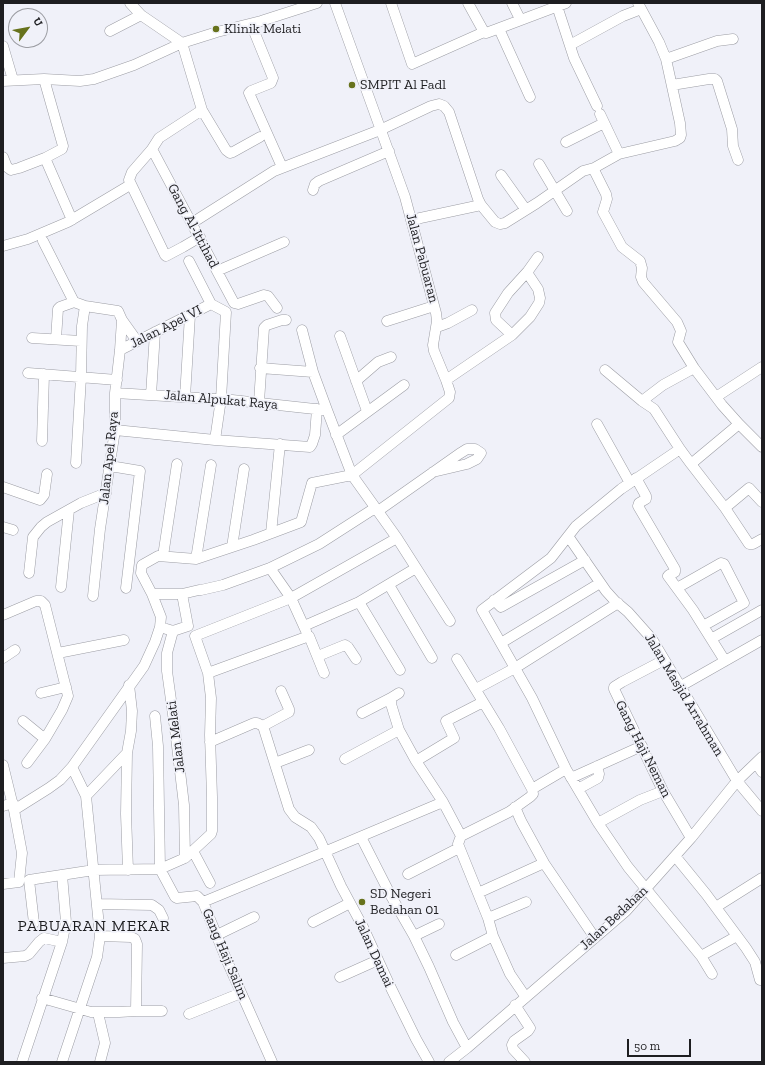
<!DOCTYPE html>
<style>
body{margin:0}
#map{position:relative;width:765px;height:1065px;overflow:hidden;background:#f0f1f9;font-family:"Zilla Slab",serif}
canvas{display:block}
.frame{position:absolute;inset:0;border:4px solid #1e1e21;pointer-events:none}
.north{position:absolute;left:8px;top:8px;width:40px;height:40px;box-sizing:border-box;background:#f0f1f9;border:1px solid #9c9da3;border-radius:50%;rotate:58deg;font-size:11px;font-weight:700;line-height:16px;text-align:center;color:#1e1e21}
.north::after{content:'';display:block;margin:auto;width:14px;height:18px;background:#67721c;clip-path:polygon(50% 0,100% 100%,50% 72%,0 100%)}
.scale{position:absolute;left:627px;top:1039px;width:64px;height:18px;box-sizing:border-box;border:2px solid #1e1e21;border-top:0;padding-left:5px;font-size:12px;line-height:14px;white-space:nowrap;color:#1e1e21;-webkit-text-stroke:3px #f0f1f9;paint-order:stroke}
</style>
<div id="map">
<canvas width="765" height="1065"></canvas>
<div class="frame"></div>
<div class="north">U</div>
<div class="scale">50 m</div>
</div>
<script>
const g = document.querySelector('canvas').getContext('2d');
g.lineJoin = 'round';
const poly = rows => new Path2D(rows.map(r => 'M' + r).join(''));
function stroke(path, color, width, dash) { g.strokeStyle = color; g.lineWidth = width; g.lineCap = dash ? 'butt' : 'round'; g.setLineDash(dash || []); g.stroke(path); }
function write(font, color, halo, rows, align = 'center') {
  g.font = font + ' "Zilla Slab",serif'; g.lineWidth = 3.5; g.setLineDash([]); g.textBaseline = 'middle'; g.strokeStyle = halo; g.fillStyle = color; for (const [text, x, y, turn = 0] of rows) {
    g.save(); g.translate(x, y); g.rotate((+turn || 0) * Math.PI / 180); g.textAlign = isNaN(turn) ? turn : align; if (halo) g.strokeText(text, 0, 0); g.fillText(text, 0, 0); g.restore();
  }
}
const minor = poly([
 [130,3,141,15,182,43],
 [391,3,412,64,484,32],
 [468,3,484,32,486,33,497,29,500,31,530,97],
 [512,3,520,19],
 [638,3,659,42,666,59,680,123,681,135,680,138,675,141,619,154,594,168,594,170,606,194,607,199,603,212,622,247,640,261,642,268,641,277,643,282,677,322,681,331,678,342,694,368,722,405,739,424,762,447],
 [557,6,574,58,597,106],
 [251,24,273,78,271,83,251,91,249,93,282,167],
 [497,29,566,3],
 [110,31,141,15],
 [182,43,202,110,226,150,230,153,233,152,260,137],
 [570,45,623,16,641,9],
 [3,46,13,80],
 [666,59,717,41,733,39],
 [44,79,63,146,62,149,45,158,72,220],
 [3,81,44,79,80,81,94,79,134,65,182,43,217,32,261,21,317,3],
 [672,85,709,79,715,79,717,81,732,129,733,146,738,160],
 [600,114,619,154],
 [566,142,604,123],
 [152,149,234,303,238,304,264,295,268,296,277,308],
 [3,157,7,167,11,170,19,168,45,158],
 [539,164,567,211],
 [501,175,526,210],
 [313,190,315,184,319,181,389,151],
 [411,220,481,205],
 [192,223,274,171,380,130,431,106,439,104,444,106,449,112,478,199,481,205,495,222,500,224,505,223,537,203,583,171,594,168],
 [200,237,183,247,166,256,165,255,129,180,132,172,152,149,159,138,202,110],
 [43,241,74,302],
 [3,246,28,239,68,222,130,185],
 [189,261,211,304],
 [217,271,284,242],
 [211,304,226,312,221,399,215,440],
 [387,321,434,306],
 [437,327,448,323,472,310],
 [302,330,313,372,327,410,352,475,397,538,450,621],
 [512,335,496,320,495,313,508,293,528,271],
 [340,336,367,411],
 [32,338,81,341],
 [56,339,58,309,60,307,74,302,85,306,118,311,122,320,137,341],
 [120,350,211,304],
 [260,368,313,372],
 [605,370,642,401,654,409,680,449],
 [28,373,117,380],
 [446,380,512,335,530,317,539,303,540,298,538,289,528,274,528,271,538,257],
 [356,381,378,362,391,357],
 [115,393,232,400,324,410],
 [151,395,155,332],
 [185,397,190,315],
 [716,397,762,367],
 [642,401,663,385,694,368],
 [259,402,264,328,267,325,282,320,286,320],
 [597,424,630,483],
 [115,430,215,440,310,447,312,444,315,435,317,409],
 [336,435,404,385],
 [42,441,44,374],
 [76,463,81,377,82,326,85,306],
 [691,464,725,508,749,544,753,544,762,539],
 [110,466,140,471,126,588],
 [636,478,646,496,646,499,639,503,638,506,675,569,675,572,669,575,668,576,693,610,725,661],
 [3,487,40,500,44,495,47,474],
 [725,508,749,488,762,502],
 [378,511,459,454,467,449,475,449,481,453,477,459,467,464,433,472],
 [3,527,13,530],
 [271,533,280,444],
 [568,536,606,591,615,601,628,612,652,639,737,781,762,811],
 [232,547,244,469],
 [163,556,177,464],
 [196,559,211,465],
 [270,568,291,598,306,631],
 [29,573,33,537,41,527,47,522,81,503,106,493],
 [389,585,432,658],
 [61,587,69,510],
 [677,588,721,563,724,564,744,603,703,626],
 [201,590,223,585,270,568,319,544,375,508],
 [152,594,182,594,199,590],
 [93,596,100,529,115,430,115,393,120,350,122,320],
 [494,600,501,607,585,560],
 [359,602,400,670],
 [3,615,36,601,41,601,45,605,68,696,62,710,45,739,27,763],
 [304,626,359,602,416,568],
 [160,627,173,631,167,653,167,671,175,729,184,805,185,858],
 [173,631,188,626,182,594],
 [711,639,762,610],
 [501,643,600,583],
 [58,653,124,640],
 [318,656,345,645,348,647,356,659],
 [3,658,15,650],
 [457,659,499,728,532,789,566,769],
 [664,660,622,682,614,687,614,689,663,791,691,838],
 [208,673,195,636,291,598,397,538],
 [681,686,762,640],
 [476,689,515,668,618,603],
 [41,693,66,687],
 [399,693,391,698,391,704,399,730,416,761,443,802,461,836,458,844,488,918,493,936,510,974,525,996],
 [362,713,391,698],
 [155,716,158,746,160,869,175,897,177,898,197,896,203,902,227,961,272,1062],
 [23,721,45,739],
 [263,726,289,712,289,709,281,691],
 [210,742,254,723,257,723,263,726,289,809,295,817,311,827,319,838,341,886,363,927,390,986,416,1039,429,1062],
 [345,759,399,730],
 [416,761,454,738,446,721,483,702],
 [275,763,309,750],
 [756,763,762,772],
 [3,765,14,810,22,853,19,882,3,884],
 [571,778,642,746],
 [578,789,598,778,599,774,597,766],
 [86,796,127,753],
 [3,806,13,803],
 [515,807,521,821,544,863,595,938],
 [14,810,49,788,60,780,72,767],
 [598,823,640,800,663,791],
 [461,836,509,812,530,797,533,794,532,789],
 [361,837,391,896,414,936,429,967,453,1022,467,1048],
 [193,851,210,883],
 [675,856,706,894,746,948,755,962,760,980],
 [128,870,126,814,127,753,131,731,132,711,129,685],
 [408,874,459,848],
 [478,893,544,863],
 [203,902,324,852,443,802],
 [97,904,152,905,159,910,163,918],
 [716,907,762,878],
 [488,918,526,902],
 [313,922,350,903],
 [34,923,29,880,94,870,160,869,185,858,211,834,212,831,212,797,210,735,211,698,208,673,309,636,324,673],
 [217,935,254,917],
 [414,936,439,924],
 [456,955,493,936],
 [701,956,737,936],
 [3,958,25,956,29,954,39,942,44,938,62,942],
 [712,974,701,956,628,867,598,823,566,769,532,698,482,610,551,558,576,526,621,489,680,449,691,464,739,424],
 [340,977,378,960],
 [42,998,91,1012,119,1012,136,1011,137,944,135,939,131,937,100,936],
 [515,1005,530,1028,528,1031,514,1041,512,1045,513,1049,525,1062],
 [136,1011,162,1011],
 [98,1013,105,1043,100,1062],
 [189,1014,241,993],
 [22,1062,62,942,66,922,62,875],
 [62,1062,97,957,100,936,86,796,72,767,144,666,155,642,160,627,161,617,152,594,141,573,142,565,158,556,196,559,253,540,301,522,312,483,352,475,449,398,450,392,446,380,434,351,433,345,437,321,436,313,405,197,335,3],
 [449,1062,467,1048,626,911,691,838,737,781,762,757]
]);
stroke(minor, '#9c9da4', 11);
stroke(minor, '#fff', 10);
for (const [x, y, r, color] of [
 [216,29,4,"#67721c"],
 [352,85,4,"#67721c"],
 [362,902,4,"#67721c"]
]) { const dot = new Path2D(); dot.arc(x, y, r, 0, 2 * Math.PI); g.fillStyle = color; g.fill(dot); stroke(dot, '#f0f1f9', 1.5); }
write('14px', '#1e1e21', '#f0f1f9', [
 ["Klinik Melati",224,29],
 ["SMPIT Al Fadl",360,85],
 ["SD Negeri",370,894],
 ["Bedahan 01",370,910]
], 'left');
write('14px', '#1e1e21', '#f0f1f9', [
 ["Gang Al-Ittihad",193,226,62],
 ["Jalan Pabuaran",422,258,75],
 ["Jalan Apel VI",166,327,-27],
 ["Jalan Alpukat Raya",221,400,5],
 ["Jalan Apel Raya",109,458,-84],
 ["Jalan Masjid Arrahman",684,695,59],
 ["Jalan Melati",176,737,-97],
 ["Gang Haji Neman",643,749,63],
 ["Jalan Bedahan",614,918,-43],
 ["Jalan Damai",374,953,65],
 ["Gang Haji Salim",225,954,67]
]);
g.letterSpacing = '1px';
write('16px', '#1e1e21', '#f0f1f9', [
 ["PABUARAN MEKAR",94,926]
]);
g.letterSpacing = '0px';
</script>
